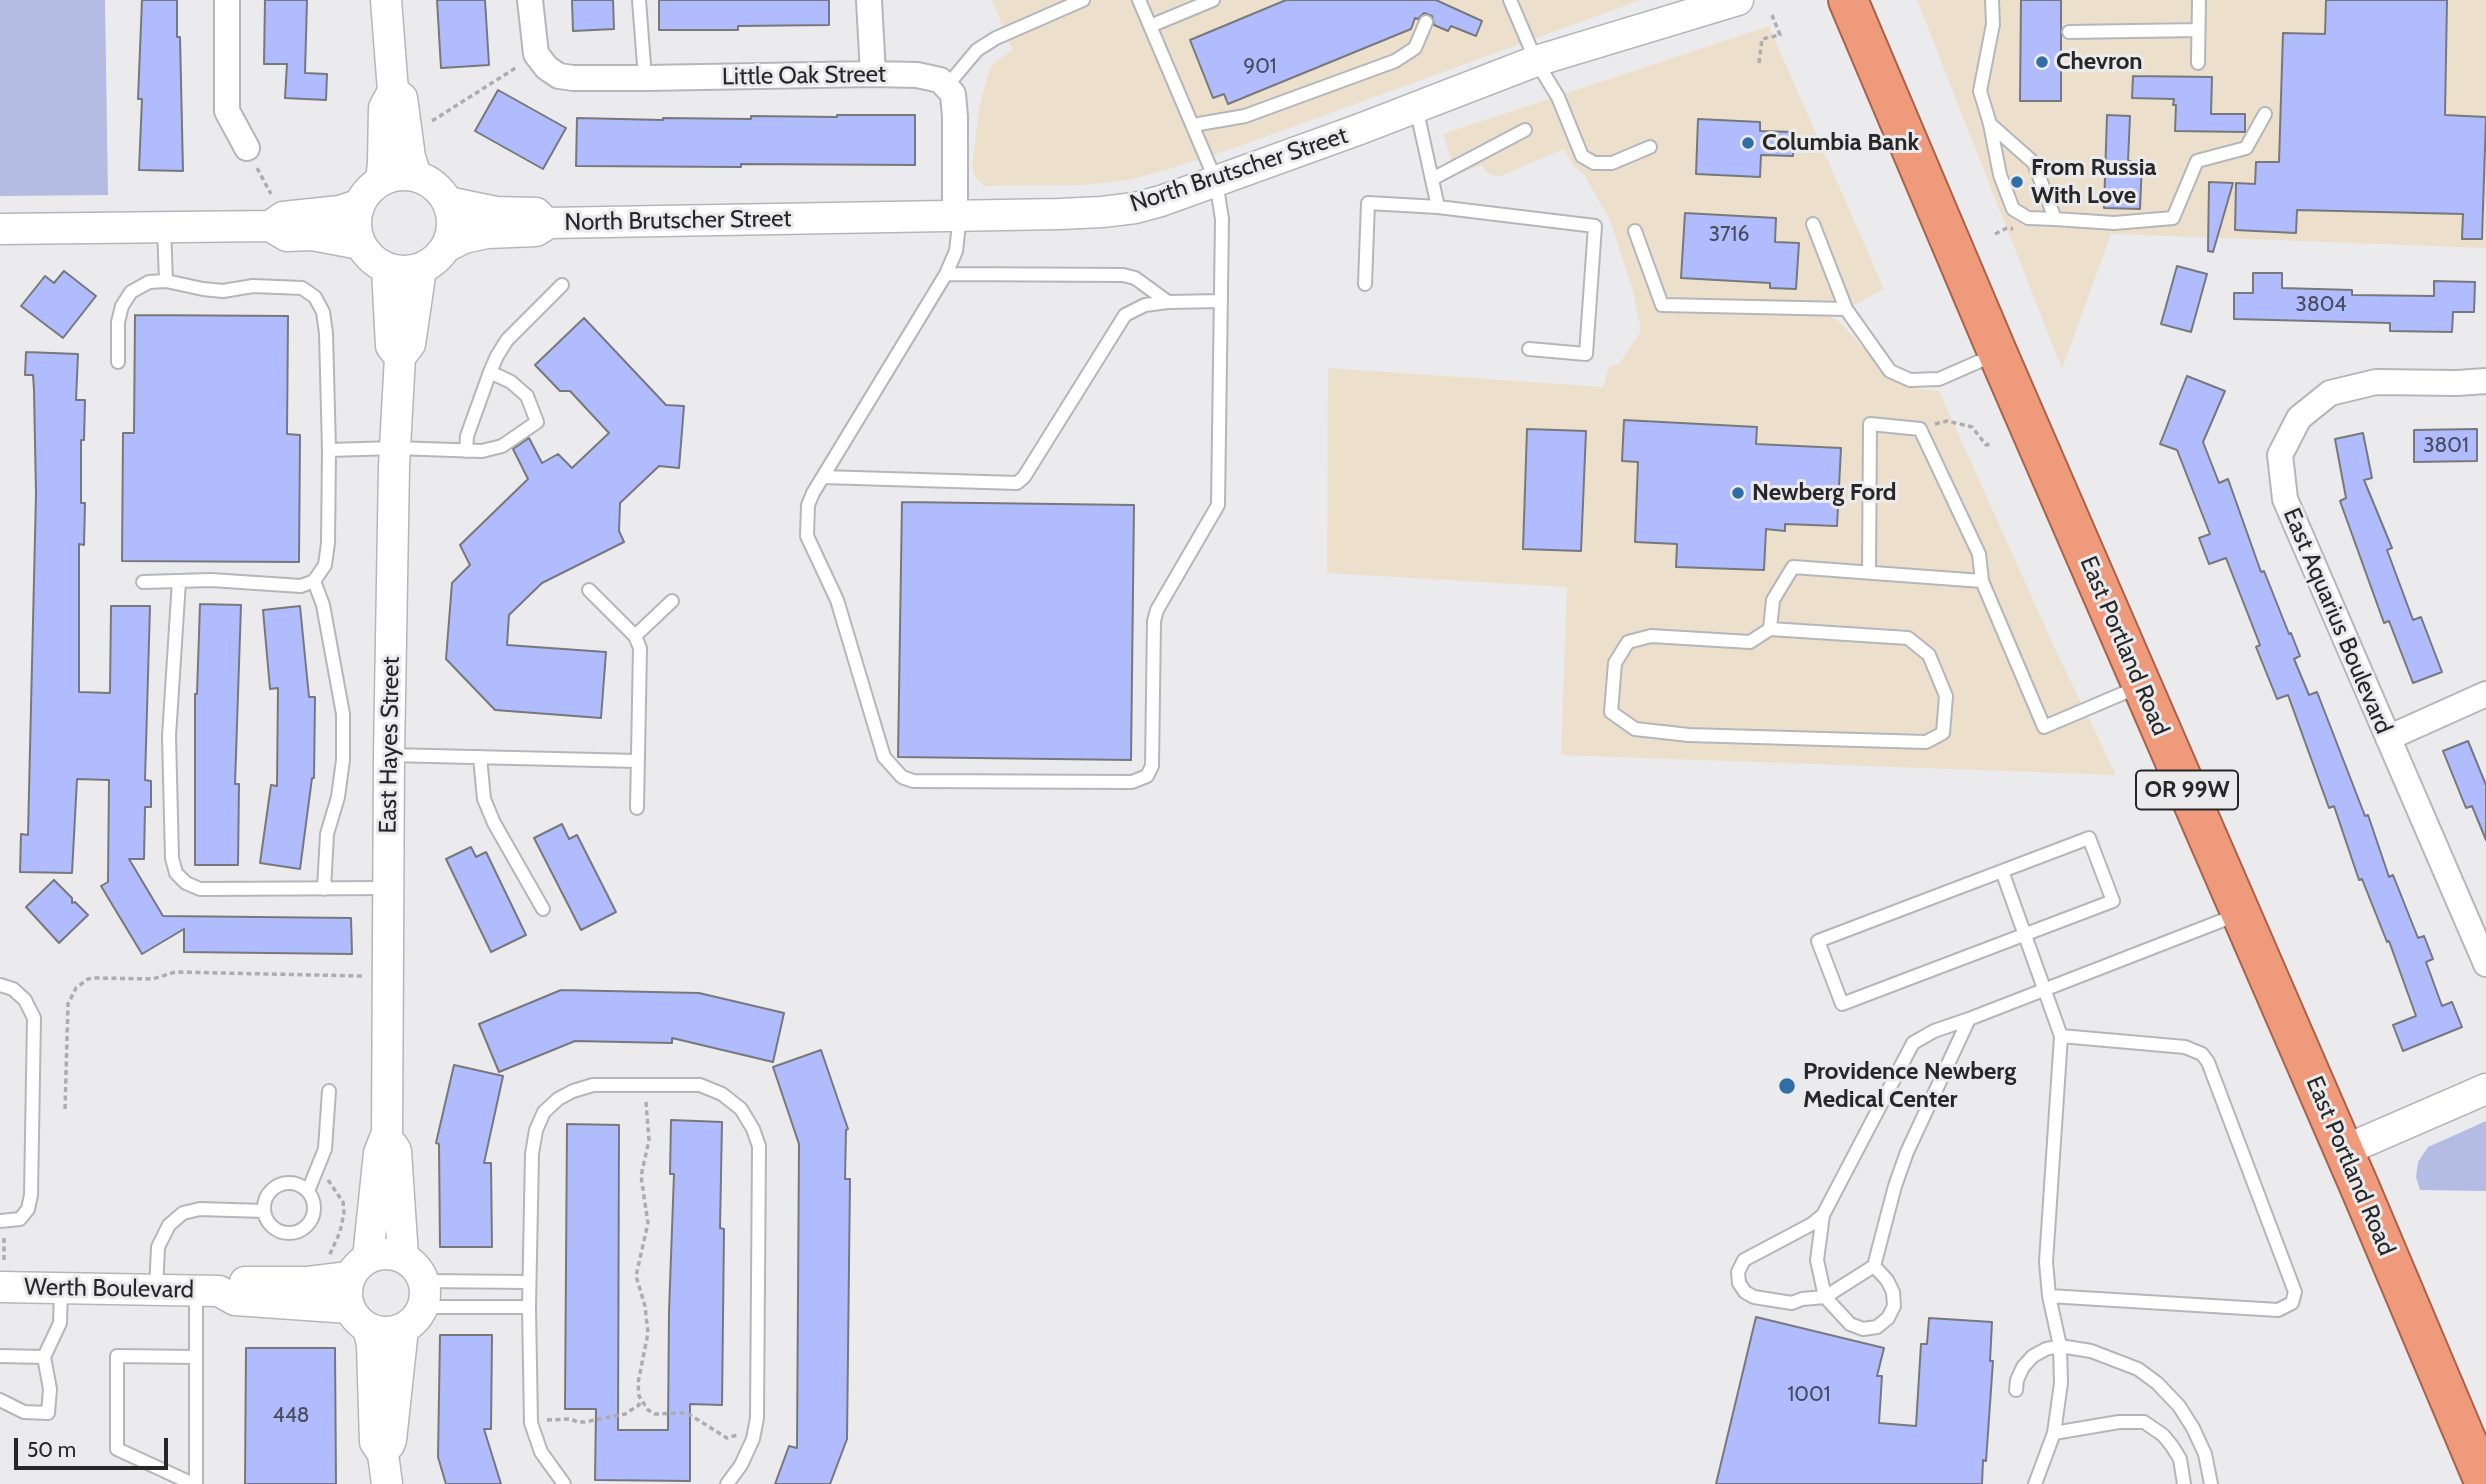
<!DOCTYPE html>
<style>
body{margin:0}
#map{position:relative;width:2486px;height:1484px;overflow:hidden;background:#ebebee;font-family:Cabin,sans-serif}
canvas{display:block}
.scale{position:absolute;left:14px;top:1438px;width:154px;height:32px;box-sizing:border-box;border:4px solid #272728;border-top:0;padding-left:9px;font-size:21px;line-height:24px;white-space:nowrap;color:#272728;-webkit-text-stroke:5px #ebebee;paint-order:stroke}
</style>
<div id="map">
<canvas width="2486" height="1484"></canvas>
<div class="scale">50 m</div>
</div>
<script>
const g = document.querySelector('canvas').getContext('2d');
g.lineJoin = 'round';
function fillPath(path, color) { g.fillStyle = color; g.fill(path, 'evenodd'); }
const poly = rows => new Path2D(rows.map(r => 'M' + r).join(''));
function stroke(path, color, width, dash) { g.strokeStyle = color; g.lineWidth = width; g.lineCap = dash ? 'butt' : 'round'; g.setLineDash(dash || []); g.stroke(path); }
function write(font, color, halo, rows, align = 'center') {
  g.font = font + ' Cabin,sans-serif'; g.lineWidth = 6; g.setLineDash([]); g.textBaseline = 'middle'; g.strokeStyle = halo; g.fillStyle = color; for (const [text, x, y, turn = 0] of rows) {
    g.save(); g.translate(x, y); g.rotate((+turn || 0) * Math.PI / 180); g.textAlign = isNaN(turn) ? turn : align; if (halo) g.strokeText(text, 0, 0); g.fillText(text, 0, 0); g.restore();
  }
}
fillPath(poly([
 [992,0,1641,0,1240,146,1169,169,1129,180,1083,185,984,186,975,177,972,167,980,103,990,67,1012,49],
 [1917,0,2486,0,2486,248,2111,234,2062,369],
 [1769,26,1884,289,1831,317,1841,323,1883,370,1899,381,1920,389,1939,391,2056,651,2116,775,1561,755,1567,587,1327,573,1328,368,1603,387,1609,367,1620,363,1641,331,1633,291,1610,220,1584,175,1573,165,1564,149,1501,176,1494,176,1486,172,1482,165,1456,175,1443,134]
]), '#ece0cc');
fillPath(poly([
 [0,0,105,0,108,195,0,196],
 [2486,1121,2486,1191,2420,1190,2416,1177,2418,1162,2428,1147]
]), '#b4bce4');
const building = poly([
 [142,0,177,0,177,37,180,37,183,171,139,170,142,99,138,99,142,0],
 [265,0,307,0,305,73,327,74,326,100,285,98,287,64,264,64,265,0],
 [437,0,485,0,489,65,441,68,437,0],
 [572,0,613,0,614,29,573,31,572,0],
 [659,0,829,0,829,25,738,26,738,30,659,30,659,0],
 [1286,0,1436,0,1482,21,1476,36,1451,26,1448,31,1434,25,1432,16,1424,13,1418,19,1415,18,1411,29,1228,104,1224,94,1213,98,1190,40,1286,0],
 [2021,0,2061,0,2061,101,2020,101,2021,0],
 [2326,0,2447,0,2445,115,2486,117,2482,239,2462,239,2463,214,2297,210,2296,233,2235,230,2236,183,2255,184,2256,162,2279,162,2283,33,2325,34,2326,0],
 [2133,76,2212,77,2211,114,2245,114,2245,132,2175,131,2176,105,2173,105,2174,99,2132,98,2133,76],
 [498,90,566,128,543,169,475,131,498,90],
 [837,115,915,115,915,165,741,164,741,167,576,166,577,118,663,120,663,118,751,119,751,116,837,117,837,115],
 [2107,115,2130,116,2128,161,2142,161,2140,209,2104,208,2107,115],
 [1698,119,1760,122,1760,131,1794,132,1793,156,1761,155,1760,177,1696,174,1698,119],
 [2209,182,2233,183,2213,252,2208,251,2209,182],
 [1685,213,1776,218,1775,242,1799,243,1796,289,1770,288,1770,283,1681,278,1685,213],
 [2177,266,2207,274,2191,332,2161,324,2177,266],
 [64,271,96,296,63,338,21,306,45,276,54,283,64,271],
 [2253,273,2282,273,2282,288,2352,290,2352,295,2434,296,2434,281,2475,282,2474,312,2453,312,2452,332,2390,331,2390,323,2234,319,2234,293,2253,293,2253,273],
 [135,315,288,316,287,434,300,435,299,562,122,561,123,433,134,433,135,315],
 [584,318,666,405,684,406,679,468,659,466,620,503,619,531,624,542,542,583,509,615,507,645,606,652,601,718,495,710,446,659,452,583,470,565,460,545,528,479,513,449,529,438,542,463,558,454,572,468,609,433,570,391,560,391,535,365,584,318],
 [26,352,78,354,76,400,85,400,84,440,81,440,81,503,85,503,84,545,79,544,79,692,110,693,111,606,150,606,145,780,151,781,151,807,145,807,144,859,129,859,163,916,351,918,352,954,184,952,184,929,142,954,101,886,108,882,109,780,77,779,72,873,20,872,21,834,28,835,36,494,34,390,33,375,25,375,26,352],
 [2187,376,2225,391,2203,442,2219,483,2228,479,2261,572,2264,571,2289,634,2291,633,2300,656,2294,659,2309,695,2317,692,2365,816,2368,815,2389,877,2393,875,2418,938,2424,936,2433,959,2426,962,2442,1006,2452,1002,2462,1027,2403,1051,2393,1025,2416,1016,2389,941,2387,942,2362,879,2359,880,2334,806,2329,808,2288,695,2277,699,2256,647,2260,645,2226,558,2209,564,2199,538,2210,534,2177,450,2160,444,2187,376],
 [1624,420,1757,427,1756,444,1841,448,1837,526,1785,524,1785,531,1766,529,1764,570,1676,567,1677,544,1635,542,1638,462,1622,461,1624,420],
 [1527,429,1586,431,1581,551,1523,549,1527,429],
 [2477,429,2477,461,2414,462,2414,430,2477,429],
 [2363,433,2372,478,2364,480,2392,548,2387,550,2413,620,2421,617,2442,672,2413,683,2389,621,2384,623,2340,501,2346,498,2335,439,2363,433],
 [902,502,1134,505,1131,760,898,757,902,502],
 [200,604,241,605,235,784,239,784,238,865,195,865,195,694,197,694,200,604],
 [300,606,309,697,315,697,314,778,312,778,300,869,260,863,271,785,277,786,278,688,270,689,263,610,300,606],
 [2468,741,2486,785,2486,840,2472,806,2466,808,2443,751,2468,741],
 [562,824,569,839,577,835,616,912,581,930,534,838,562,824],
 [471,847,476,857,486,852,526,935,491,952,446,859,471,847],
 [54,880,72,898,72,903,75,902,88,915,59,943,26,907,54,880],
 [561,990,699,993,784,1013,773,1062,672,1038,672,1043,575,1041,499,1072,479,1024,561,990],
 [821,1050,848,1129,846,1130,845,1179,850,1179,847,1439,830,1484,775,1484,789,1446,797,1448,799,1144,773,1067,821,1050],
 [454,1065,503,1076,484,1163,491,1163,492,1247,440,1247,439,1144,436,1143,454,1065],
 [671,1120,722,1122,720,1228,724,1229,722,1405,690,1404,690,1481,595,1480,596,1409,565,1409,567,1124,619,1125,618,1430,668,1430,669,1312,674,1174,670,1174,671,1120],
 [1756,1317,1884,1348,1877,1376,1882,1376,1879,1423,1916,1426,1921,1344,1927,1344,1929,1318,1992,1322,1990,1361,1993,1361,1986,1461,1983,1460,1982,1484,1716,1484,1756,1317],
 [440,1335,492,1335,491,1429,484,1429,501,1484,446,1484,438,1457,440,1335],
 [246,1348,335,1348,336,1484,245,1484,246,1348]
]);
fillPath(building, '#b0bcfe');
stroke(building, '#77787b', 2);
const service = poly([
 [639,0,645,78],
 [1510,0,1536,61,1558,97,1582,156,1594,163,1612,163,1650,147],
 [1992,0,1993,24,1980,91,1990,124,2034,163,2055,219,2114,223,2173,218,2197,161,2246,148,2265,114],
 [1150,26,1213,0],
 [2069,32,2198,30],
 [2198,63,2199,0],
 [946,87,977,50,996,38,1083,0],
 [1416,107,1438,207,1595,226,1586,354,1529,349],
 [1990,124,2000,175,2013,209,2028,218,2055,219],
 [1193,125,1245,116,1395,61,1415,48,1426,22],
 [1432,179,1525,130],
 [960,216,956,251,946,274,813,493,808,505,807,536,837,600,884,757,902,777,913,781,1132,782,1147,776,1152,766,1154,621,1157,610,1218,505,1222,219,1216,181,1139,0],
 [1813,224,1846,309],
 [164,227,166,281],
 [1635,231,1662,305,1846,309,1890,371,1910,380,1939,379,1994,355],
 [946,274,1123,275,1135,278,1168,302,1221,301],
 [1365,284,1368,203,1438,207],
 [118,362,118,322,122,306,131,292,149,282,166,281,203,289,223,291,253,286,302,288,315,297,323,312,326,333,329,450,328,543,325,565,314,581,301,586,211,580,143,582],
 [329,450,395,448,482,451,502,446,537,422,527,396,511,382,490,372],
 [466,451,467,436,490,372,497,356,507,340,562,285],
 [823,477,1017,483,1024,477,1125,315,1145,305,1168,302],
 [1869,573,1870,424,1920,429,1979,554,1982,581],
 [179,581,169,736,172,858,176,873,186,883,200,889,387,888],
 [314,581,323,605,343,714,343,760,338,797,327,834,324,889],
 [589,590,635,636,640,648,637,808],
 [1770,629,1908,638,1929,655,1946,696,1943,733,1926,742,1689,735,1635,729,1611,712,1615,663,1628,642,1651,636,1750,642,1770,629,1773,600,1793,567,1982,581,2044,727,2138,687],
 [635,636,672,601],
 [390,755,638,761],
 [480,757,484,799,494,823,543,909],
 [2089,838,2113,901,1842,1004,1818,941,2089,838],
 [2002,871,2061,1036,2046,1262,2049,1296,2060,1346,2061,1383,2054,1433,2035,1484],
 [0,985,13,989,25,1000,34,1018,31,1195,28,1209,20,1219,0,1221],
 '264 1208a25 25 0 1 1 50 0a25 25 0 1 1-50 0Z',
 [308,1191,325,1149,329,1091],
 [1823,1215,1812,1224,1744,1260,1738,1272,1739,1283,1745,1292,1754,1297,1792,1303,1802,1299,1825,1297,1874,1266,1895,1186,1907,1152,1969,1019,2239,914],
 [1874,1266,1887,1280,1893,1292,1894,1306,1888,1318,1877,1327,1863,1329,1850,1324,1825,1297,1817,1260,1823,1215,1913,1043,1934,1031,1969,1019],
 [423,1281,529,1282],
 [156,1290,158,1247,169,1225,183,1213,200,1209,264,1211],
 [196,1291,196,1484],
 [2049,1296,2278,1310,2292,1303,2295,1292,2208,1062,2202,1054,2185,1047,2061,1036],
 [422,1307,529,1307],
 [0,1356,44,1357,60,1323,61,1289],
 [2016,1390,2017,1380,2023,1367,2033,1356,2046,1349,2060,1346,2091,1351,2138,1369,2157,1383,2179,1406,2193,1428,2205,1454,2211,1484],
 [0,1400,24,1412,48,1413,50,1389,44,1357],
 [2054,1433,2119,1422,2144,1422,2163,1435,2172,1446,2180,1459,2184,1484],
 [193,1484,117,1449,117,1356,196,1357],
 [564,1484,541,1452,531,1423,529,1307,532,1154,536,1130,544,1112,558,1099,573,1091,593,1085,700,1085,722,1094,741,1109,753,1129,759,1146,757,1418,753,1439,741,1465,727,1484]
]);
const minor = poly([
 [227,0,227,111,247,148],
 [530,0,536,54,547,68,559,76,573,78,645,78,873,74,917,75,940,80,953,94,955,117,955,215],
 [869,0,873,74],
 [2486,381,2457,383,2376,382,2330,393,2299,418,2280,455,2285,499,2486,964],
 [2388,738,2486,694]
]);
const tertiary = poly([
 [393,91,402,98,410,157,416,176],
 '356 223a48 48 0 1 1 96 0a48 48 0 1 1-96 0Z',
 [381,181,383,163,384,108,393,91,386,0],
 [447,202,496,212,536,213,540,217],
 [270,226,283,217,340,211,358,205],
 [0,229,270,226,287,236,312,235,360,244],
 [446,247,464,238,487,233,536,231,549,223,1059,214,1102,212,1135,208,1161,201,1360,129,1536,61,1738,0],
 [387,269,391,346,400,357],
 [393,1146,396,1151,403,1257],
 [2343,1151,2486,1089],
 '347 1293a39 39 0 1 1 78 0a39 39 0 1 1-78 0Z',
 [368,1258,379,1153,387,1133,389,755,394,466,400,357,410,344,421,269],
 [245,1282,308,1282,349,1277],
 [0,1287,219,1291,235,1300,349,1308],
 [368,1328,372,1345,375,1442,383,1454,387,1484],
 [389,1445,391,1440,403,1329]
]);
const trunk = poly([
 [1848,0,1998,354,2360,1188,2485,1484]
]);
stroke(service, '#b5b6b9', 16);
stroke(minor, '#b5b6b9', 28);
stroke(tertiary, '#b5b6b9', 33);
stroke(trunk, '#a8624a', 42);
stroke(poly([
 [1759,63,1762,39,1780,35,1772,15],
 [432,121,517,67],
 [257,168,271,194],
 [1995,234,2007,228,2013,229],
 [1935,424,1947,421,1972,427,1986,445,1990,444],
 [646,1102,649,1140,641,1176,648,1223,636,1276,645,1306,648,1333,638,1383,639,1396,648,1410,655,1414,687,1413,727,1438,737,1435],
 [65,1109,68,1004,76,988,88,979,95,978,153,979,175,972,362,976],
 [328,1180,343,1202,344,1213,340,1232,329,1256],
 [4,1260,4,1237],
 [547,1420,571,1419,577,1422,585,1422,625,1414,639,1405,640,1401]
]), '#adadaf', 3.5, [5, 3.5]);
stroke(service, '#fff', 12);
stroke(minor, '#fff', 24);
stroke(tertiary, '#fff', 30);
stroke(trunk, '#f09a7c', 38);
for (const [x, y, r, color] of [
 [2042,62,7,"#2f6fa6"],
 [1748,143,7,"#2f6fa6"],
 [2017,182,7,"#2f6fa6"],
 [1738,493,7,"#2f6fa6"],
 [1787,1086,9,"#2f6fa6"]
]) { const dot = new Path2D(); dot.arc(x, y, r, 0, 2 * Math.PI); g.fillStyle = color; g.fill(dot); stroke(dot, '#ebebee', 2.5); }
write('21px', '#494c5e', null, [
 ["901",1260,67],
 ["3716",1729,235],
 ["3804",2321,305],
 ["3801",2446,446],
 ["1001",1809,1395],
 ["448",291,1416]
]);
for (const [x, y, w] of [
 [2187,790,102]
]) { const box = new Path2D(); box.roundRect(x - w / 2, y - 19.5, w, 39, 5); g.fillStyle = '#ebebee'; g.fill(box); stroke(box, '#272728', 2); }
write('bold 23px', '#272728', null, [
 ["OR 99W",2187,790]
]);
write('bold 24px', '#272728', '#ebebee', [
 ["Chevron",2056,62],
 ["Columbia Bank",1762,143],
 ["From Russia",2031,168],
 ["With Love",2031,196],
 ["Newberg Ford",1752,493],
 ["Providence Newberg",1803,1072],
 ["Medical Center",1803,1100]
], 'left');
write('24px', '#272728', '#ebebee', [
 ["Little Oak Street",804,76,-1],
 ["North Brutscher Street",1239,170,-18],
 ["North Brutscher Street",678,221,-1],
 ["East Aquarius Boulevard",2337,621,67],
 ["East Portland Road",2124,646,67],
 ["East Hayes Street",390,745,-89],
 ["East Portland Road",2350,1166,67],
 ["Werth Boulevard",109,1289,1]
]);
</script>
